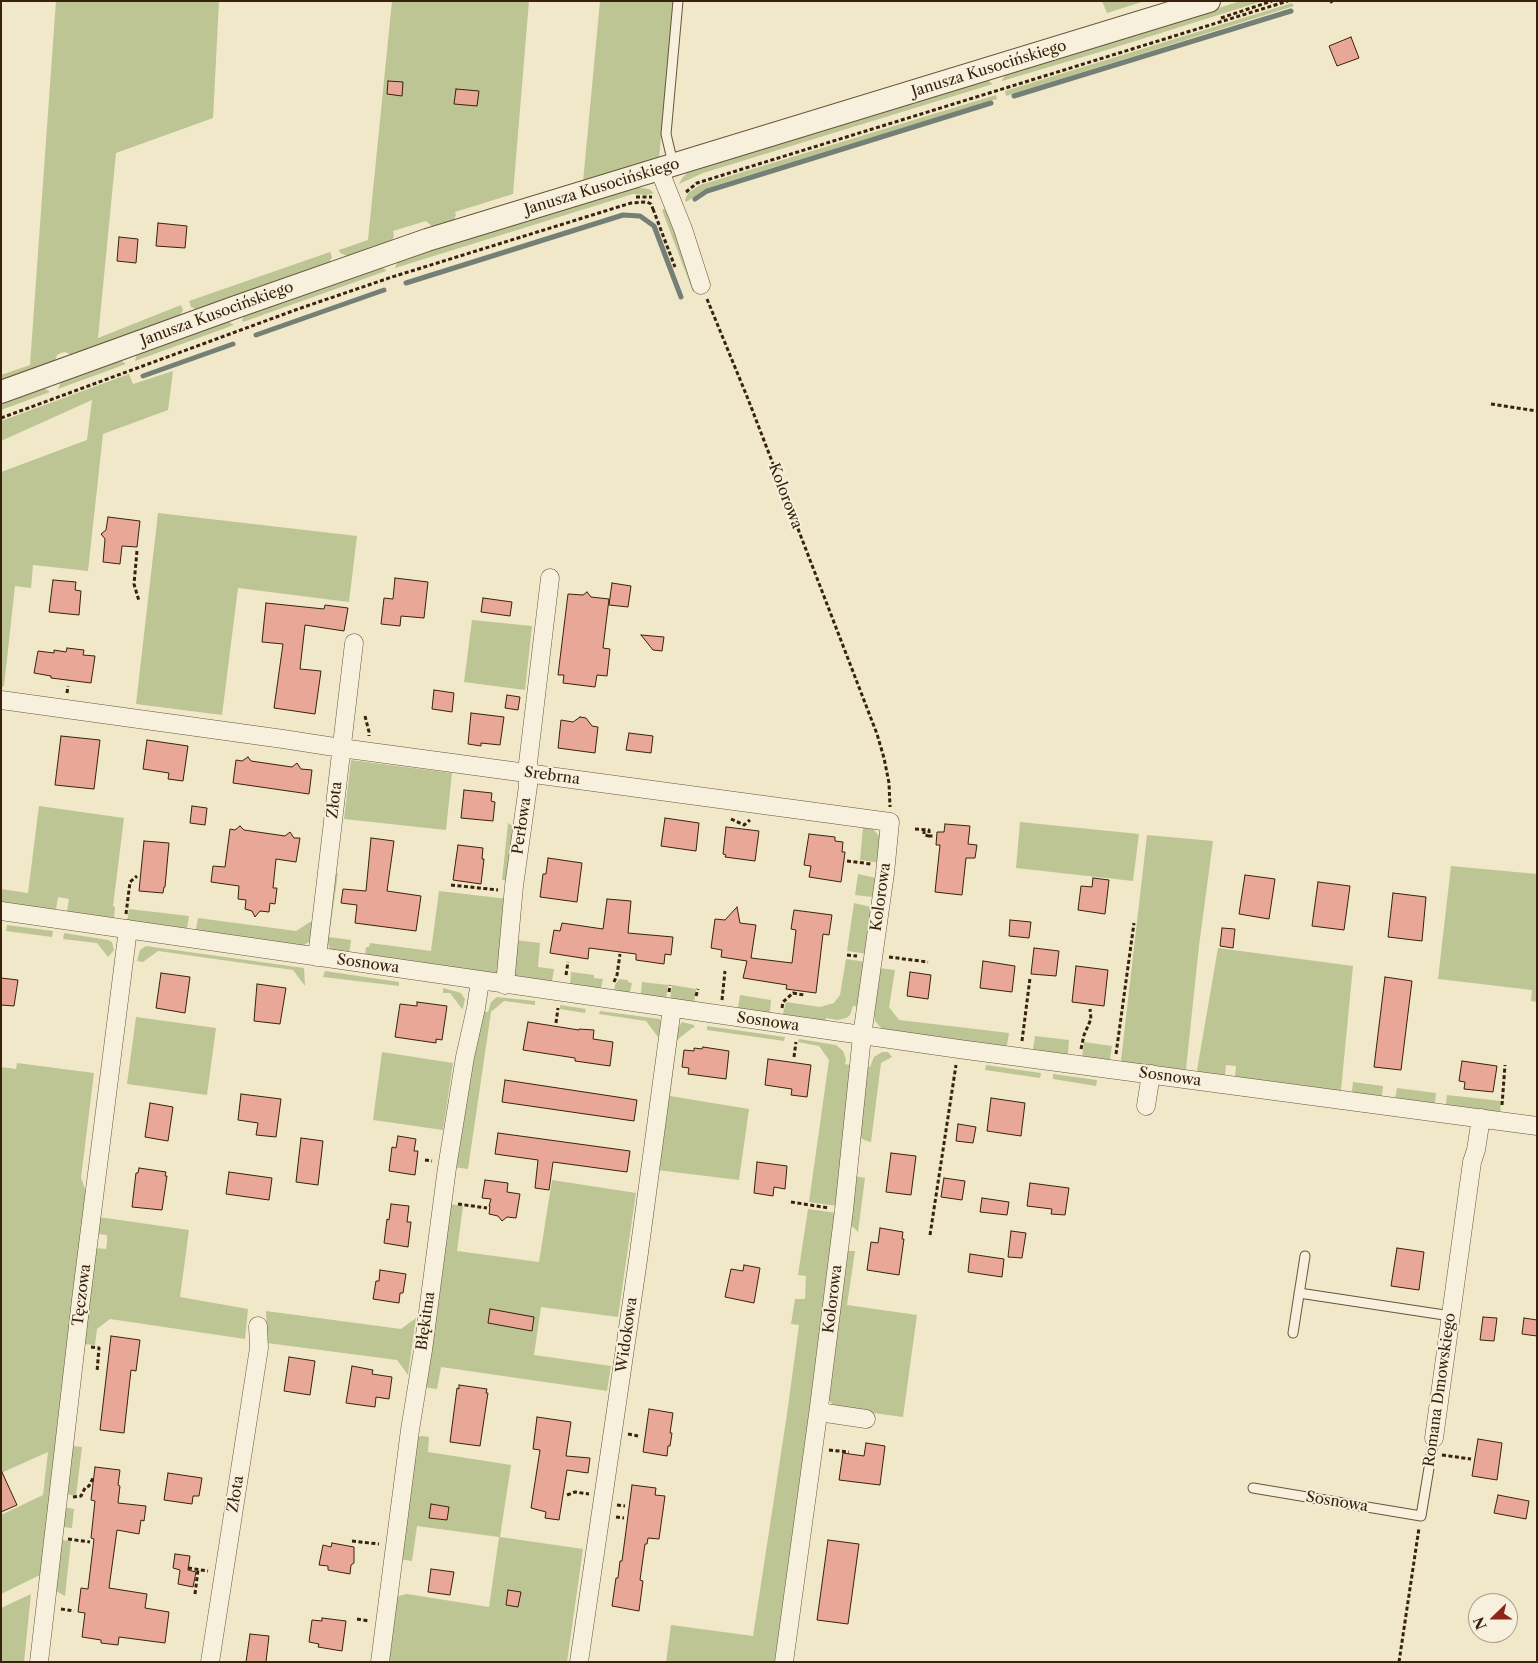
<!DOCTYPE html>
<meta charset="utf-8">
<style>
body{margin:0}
#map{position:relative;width:1538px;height:1663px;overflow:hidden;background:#f1e8c9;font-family:"Libre Caslon Text",serif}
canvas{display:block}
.frame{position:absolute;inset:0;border:2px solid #38220c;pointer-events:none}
.north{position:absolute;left:1468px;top:1593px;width:50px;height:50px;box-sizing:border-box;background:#f6f0dc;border:1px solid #aa9e89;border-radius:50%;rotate:248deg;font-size:14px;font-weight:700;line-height:20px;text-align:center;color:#38220c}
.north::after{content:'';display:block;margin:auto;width:18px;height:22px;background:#8f2418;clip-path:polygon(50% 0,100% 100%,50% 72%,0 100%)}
</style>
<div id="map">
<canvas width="1538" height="1663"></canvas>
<div class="frame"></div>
<div class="north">N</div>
</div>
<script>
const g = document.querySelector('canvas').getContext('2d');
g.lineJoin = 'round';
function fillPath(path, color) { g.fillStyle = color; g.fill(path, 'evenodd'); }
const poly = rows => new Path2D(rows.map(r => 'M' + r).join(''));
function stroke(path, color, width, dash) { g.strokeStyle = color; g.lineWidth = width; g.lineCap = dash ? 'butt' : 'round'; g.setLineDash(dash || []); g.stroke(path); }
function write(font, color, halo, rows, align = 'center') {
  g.font = font + ' "Libre Caslon Text",serif'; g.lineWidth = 4; g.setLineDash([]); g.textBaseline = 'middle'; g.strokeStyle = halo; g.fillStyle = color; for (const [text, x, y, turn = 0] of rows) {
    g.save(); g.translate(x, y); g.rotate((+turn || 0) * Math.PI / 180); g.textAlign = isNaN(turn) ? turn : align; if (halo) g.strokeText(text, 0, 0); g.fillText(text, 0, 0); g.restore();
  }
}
fillPath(poly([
 [56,1,219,1,213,118,116,153,98,338,181,305,183,310,179,317,72,355,65,352,61,353,57,355,55,361,2,380,1,375,30,365],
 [392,1,529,1,513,194,455,212,456,215,453,222,434,228,426,221,393,231,394,236,391,242,347,256,340,253,339,250,368,240],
 [600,1,673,1,659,159,583,182],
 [1102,1,1145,1,1107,13],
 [1241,1,1263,1,1113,48,1002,81,1002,80,1006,74],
 [1292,3,1294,6,1006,96,1005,91],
 [986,79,993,84,703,173,679,184,683,177,689,171],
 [996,95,997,99,726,182,708,188,686,202,685,200,688,193,700,185],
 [634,187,649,189,654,193,647,195,633,194,395,268,398,260],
 [666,208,697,290,693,292,662,210],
 [330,252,332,257,329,263,198,310,191,307,189,301],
 [379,267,385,269,386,271,243,322,242,320,245,314],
 [226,320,234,325,135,361,137,353],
 [120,360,126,364,58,389,61,382],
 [173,371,168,410,103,434,88,571,33,565,31,588,15,586,4,686,1,688,1,472,87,440,92,400,1,441,1,421,129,374,133,384],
 [44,388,50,392,1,410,1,404],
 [158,513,357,536,349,602,238,588,222,715,136,704],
 [472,620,532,626,525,690,464,682],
 [351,760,452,773,446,830,344,819],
 [39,806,124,818,113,906,115,907,114,918,111,920,69,913,67,911,69,899,58,897,56,909,53,912,1,904,1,889,28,893],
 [1020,822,1139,834,1133,881,1016,868],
 [508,823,516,828,511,881,502,880],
 [863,827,872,828,879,836,883,844,881,863,860,860],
 [1147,835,1213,841,1199,946,1186,1069,1183,1072,1123,1063,1121,1060],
 [1451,866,1537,874,1537,1002,1531,1001,1532,990,1438,979],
 [338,873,329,937,351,940,349,954,334,951,330,949,327,942,333,875],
 [858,874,876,878,875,895,872,897,855,895],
 [439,891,508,899,499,976,365,956,366,947,369,947,370,943,431,951],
 [854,903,871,907,873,910,867,954,847,951],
 [129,909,189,916,187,928,184,930,127,922],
 [198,918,296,931,310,922,315,924,310,941,303,946,198,932,196,929],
 [7,925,53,931,52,937,6,931],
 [64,933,108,940,112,942,114,950,108,957,97,943,63,939],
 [515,940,540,943,538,967,554,969,552,981,550,983,514,978],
 [146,946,304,968,305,986,293,970,158,951,143,962,137,961,140,950],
 [1218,948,1353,966,1341,1090,1337,1092,1236,1079,1235,1076,1236,1066,1226,1065,1225,1075,1221,1077,1200,1074,1197,1070],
 [846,959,866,962,859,1007,853,1006,850,1015,846,1018,838,1020,826,1018,825,1023,782,1017,786,1002,820,1007,834,1003,840,995],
 [879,968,895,970,889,1007,899,1020,1009,1033,1007,1045,1004,1048,885,1031,881,1028,875,1021,874,1013],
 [325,971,399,982,399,986,323,977],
 [571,972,594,975,594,978,603,979,601,988,598,990,570,986],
 [619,979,628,980,628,982,632,983,630,992,628,994,614,992,615,985],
 [642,982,668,985,666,1000,643,997,641,993],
 [672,985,696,989,694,1004,670,1001],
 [443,988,461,993,465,999,463,1008,462,1009,450,993,443,993],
 [740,995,771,1000,770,1012,766,1015,740,1011,738,1008],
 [497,997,535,1001,535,1005,504,1001,491,1012,468,1169,453,1167,469,1069,483,1011,488,1012,491,1002],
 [560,1005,586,1009,585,1013,560,1009],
 [600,1011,660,1019,662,1027,661,1031,658,1037,646,1021,599,1014],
 [136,1017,216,1028,207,1095,127,1084],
 [682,1022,694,1025,694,1028,692,1028,677,1040,670,1096,749,1109,739,1180,657,1170,678,1028],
 [707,1026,785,1037,784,1041,707,1030],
 [1035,1036,1069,1040,1068,1053,1065,1056,1035,1052,1033,1049],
 [799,1039,836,1045,843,1051,846,1059,845,1064,850,1065,837,1206,809,1202,829,1060,819,1046,798,1042],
 [1084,1042,1112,1046,1110,1059,1107,1061,1082,1058],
 [382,1052,453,1063,443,1130,373,1120],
 [882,1052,888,1052,892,1057,881,1063,871,1142,864,1140,858,1136,866,1066,870,1067,874,1057],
 [17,1063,94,1073,81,1178,87,1194,44,1573,1,1594,1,1515,43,1495,48,1452,1,1473,1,1067,16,1069],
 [986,1065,1041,1073,1040,1078,985,1070],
 [1053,1074,1097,1080,1096,1086,1053,1079],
 [1353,1082,1383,1086,1382,1095,1379,1098,1354,1094,1352,1091],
 [1397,1088,1436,1093,1435,1103,1432,1105,1395,1099],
 [1447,1095,1501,1101,1500,1114,1448,1106,1446,1104],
 [855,1176,865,1178,858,1232,850,1224],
 [552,1180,636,1193,618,1317,541,1307,534,1355,611,1366,607,1391,441,1367,437,1389,429,1388,423,1385,449,1204,463,1206,457,1251,539,1262],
 [808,1209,837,1213,777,1662,666,1662,671,1625,753,1636,787,1414,799,1325,791,1324,795,1299,805,1299,806,1276,798,1275],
 [99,1217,189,1230,180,1297,248,1309,245,1339,110,1319,97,1329,95,1345,83,1344,96,1248,106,1249,107,1243,107,1235,97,1234],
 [846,1251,855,1251,847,1305,917,1315,903,1417,836,1408,828,1399],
 [266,1311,401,1329,416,1318,408,1375,397,1360,267,1343],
 [422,1436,429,1437,428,1452,511,1465,500,1537,583,1549,567,1662,386,1662,394,1597,407,1594,489,1607,499,1537,417,1526,412,1561,399,1559,416,1438],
 [72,1446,82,1447,76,1496,66,1494],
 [64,1507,74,1509,72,1528,61,1527],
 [60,1540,71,1541,65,1596,54,1590],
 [31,1594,24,1662,1,1662,1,1608]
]), '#bdc594');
stroke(poly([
 [1014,96,1291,11],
 [695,199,707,191,991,103],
 [406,283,623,215,640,216,654,226,681,297],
 [256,335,384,290],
 [143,376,233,344]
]), '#748076', 5);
const building = poly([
 [1351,37,1359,58,1337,66,1329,46,1351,37],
 [388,81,403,82,402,96,387,94,388,81],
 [456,89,479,91,477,106,454,104,456,89],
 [158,223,187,226,185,248,156,246,158,223],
 [119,237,138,239,136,263,117,261,119,237],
 [108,517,140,521,137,547,122,546,120,564,103,562,105,539,101,534,106,530,108,517],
 [395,578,428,582,424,618,401,616,400,626,381,624,384,598,393,599,395,578],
 [53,580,76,582,75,590,81,591,79,615,49,612,53,580],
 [612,583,631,586,628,607,609,605,612,583],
 [587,592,591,597,609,599,603,648,610,649,607,676,597,675,595,687,563,683,564,675,558,675,568,594,583,595,587,592],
 [483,598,512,602,510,616,481,612,483,598],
 [266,603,324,609,325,605,348,608,344,631,305,625,300,669,321,671,315,714,274,708,283,644,262,642,266,603],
 [641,635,664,637,662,651,653,650,641,635],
 [67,648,84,650,83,655,95,656,91,683,51,678,51,676,34,673,38,651,54,653,54,650,66,652,67,648],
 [434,690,454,693,452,712,432,709,434,690],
 [507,695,520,697,518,710,505,708,507,695],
 [471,713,504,717,500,745,481,743,481,746,468,744,471,713],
 [580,717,586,718,592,726,598,727,595,753,558,748,561,720,573,722,580,717],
 [629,733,653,736,651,753,626,750,629,733],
 [61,736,100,740,94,789,55,785,61,736],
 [147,740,188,746,183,781,168,779,169,773,143,769,147,740],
 [248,757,251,761,292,767,297,763,301,769,312,770,309,794,233,783,236,760,242,761,248,757],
 [464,790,492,793,491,801,495,802,493,821,461,818,464,790],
 [192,806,207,808,205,825,190,823,192,806],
 [665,818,699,823,696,851,661,846,665,818],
 [945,824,970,826,968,844,977,845,975,858,966,858,962,895,935,892,940,845,936,845,937,832,944,832,945,824],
 [240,826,244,830,285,836,290,832,294,838,300,838,296,862,276,859,273,888,277,888,275,904,270,903,269,912,260,911,255,917,252,911,245,909,246,900,238,899,239,886,211,882,213,866,225,867,230,829,235,830,240,826],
 [726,827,759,831,755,861,725,857,726,855,723,854,726,827],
 [809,834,835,837,835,841,843,842,842,852,845,852,841,882,809,877,811,866,804,865,809,834],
 [371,838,394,841,387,891,421,896,416,931,355,923,357,905,341,903,343,889,366,891,371,838],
 [144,841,169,843,165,887,164,887,163,893,139,891,144,841],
 [458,845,483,848,482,859,484,859,481,884,453,880,458,845],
 [548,858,582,863,577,902,540,897,543,874,546,874,548,858],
 [1245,875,1275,879,1269,919,1239,914,1245,875],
 [1093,878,1109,880,1105,914,1078,910,1081,886,1092,887,1093,878],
 [1318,882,1350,886,1344,930,1312,926,1318,882],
 [1393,893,1426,897,1422,941,1388,937,1393,893],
 [607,899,631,901,628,933,673,937,671,955,665,954,664,964,636,960,636,954,589,948,588,959,550,953,554,930,560,931,562,923,603,929,607,899],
 [737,907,740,923,756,925,751,958,792,963,796,930,791,929,794,910,832,915,829,935,823,934,816,993,786,989,787,985,743,978,747,961,721,957,722,950,711,948,715,919,725,920,737,907],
 [1010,920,1031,922,1029,938,1009,936,1010,920],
 [1222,928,1235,929,1233,948,1220,946,1222,928],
 [1034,948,1059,951,1056,976,1031,974,1034,948],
 [983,961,1015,966,1012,992,980,988,983,961],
 [1076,966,1108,970,1104,1006,1072,1002,1076,966],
 [910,972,931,975,928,999,907,996,910,972],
 [161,973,190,977,185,1013,156,1008,161,973],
 [1385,977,1412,981,1401,1070,1374,1067,1385,977],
 [1,978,18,980,14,1006,1,1005,1,978],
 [257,984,286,988,280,1024,254,1021,257,984],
 [417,1002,447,1006,442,1040,436,1039,436,1043,395,1037,400,1004,417,1006,417,1002],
 [528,1022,579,1030,579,1029,594,1030,593,1039,613,1042,610,1066,575,1061,575,1058,523,1050,528,1022],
 [703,1047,729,1051,726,1079,688,1074,689,1068,682,1067,684,1050,694,1051,694,1048,702,1049,703,1047],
 [768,1059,811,1065,807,1097,791,1095,792,1089,765,1085,768,1059],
 [1462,1061,1497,1066,1493,1092,1464,1089,1465,1082,1459,1081,1462,1061],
 [505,1080,637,1100,634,1121,502,1102,505,1080],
 [241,1094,281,1099,276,1137,256,1135,258,1123,238,1120,241,1094],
 [991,1098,1025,1103,1021,1136,987,1131,991,1098],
 [150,1103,173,1107,168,1141,145,1137,150,1103],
 [958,1124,976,1127,973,1143,956,1141,958,1124],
 [498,1133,630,1151,627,1172,553,1162,549,1190,535,1188,538,1160,495,1154,498,1133],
 [398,1136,416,1139,414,1151,418,1151,415,1175,389,1171,392,1147,396,1148,398,1136],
 [301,1138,323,1141,318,1185,296,1182,301,1138],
 [891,1153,916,1156,911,1195,886,1192,891,1153],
 [757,1162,787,1166,785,1189,774,1187,773,1196,754,1193,757,1162],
 [139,1168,166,1172,165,1176,167,1176,162,1210,132,1207,136,1173,138,1173,139,1168],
 [229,1172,272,1178,269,1200,226,1194,229,1172],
 [944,1178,965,1181,962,1200,941,1197,944,1178],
 [485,1180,508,1183,507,1192,520,1194,516,1218,507,1217,502,1221,498,1216,489,1214,490,1206,489,1206,491,1199,482,1198,485,1180],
 [1030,1183,1069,1188,1065,1215,1051,1214,1052,1209,1027,1206,1030,1183],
 [982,1198,1009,1202,1007,1215,980,1212,982,1198],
 [391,1204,409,1206,407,1222,411,1222,408,1247,384,1243,387,1219,389,1220,391,1204],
 [880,1228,903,1232,902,1239,904,1239,899,1275,867,1270,871,1242,878,1243,880,1228],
 [1011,1231,1026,1233,1022,1258,1008,1257,1011,1231],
 [1397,1248,1424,1252,1419,1290,1391,1286,1397,1248],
 [970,1254,1004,1259,1002,1277,968,1272,970,1254],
 [744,1265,760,1268,754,1303,725,1297,731,1269,743,1271,744,1265],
 [380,1270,406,1274,403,1293,400,1293,399,1303,373,1299,376,1281,379,1281,380,1270],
 [490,1309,534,1317,532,1331,488,1323,490,1309],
 [1483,1317,1497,1318,1494,1341,1480,1340,1483,1317],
 [1524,1318,1537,1320,1537,1336,1522,1334,1524,1318],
 [111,1336,140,1340,136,1371,131,1370,124,1433,100,1430,111,1336],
 [289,1357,315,1361,310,1395,284,1391,289,1357],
 [352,1366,373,1370,372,1374,392,1377,389,1399,376,1397,375,1407,346,1403,352,1366],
 [459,1385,487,1389,486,1393,488,1393,480,1446,450,1442,457,1388,459,1389,459,1385],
 [649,1409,673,1413,670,1433,672,1433,670,1446,668,1446,667,1456,643,1452,649,1409],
 [537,1417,571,1422,566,1456,590,1458,588,1473,567,1470,559,1520,545,1518,546,1512,531,1508,540,1450,533,1449,537,1417],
 [1478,1439,1502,1443,1497,1480,1472,1476,1478,1439],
 [866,1443,885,1446,880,1485,839,1480,843,1453,864,1456,866,1443],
 [95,1467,120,1470,118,1485,120,1486,118,1503,146,1506,144,1521,141,1520,139,1534,117,1530,109,1588,147,1594,145,1608,169,1612,165,1643,119,1637,118,1645,101,1643,101,1640,82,1637,85,1613,78,1612,81,1588,88,1589,94,1539,91,1538,95,1501,91,1500,95,1467],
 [1,1470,17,1505,1,1512,1,1470],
 [168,1473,202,1478,199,1496,193,1496,192,1504,164,1500,168,1473],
 [632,1485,656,1488,655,1495,665,1496,659,1539,648,1538,647,1544,645,1544,640,1580,643,1581,639,1611,612,1606,616,1578,618,1578,620,1561,622,1561,632,1485],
 [1498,1495,1529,1501,1526,1519,1494,1513,1498,1495],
 [431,1504,449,1507,447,1520,429,1518,431,1504],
 [828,1540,859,1544,848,1624,817,1620,828,1540],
 [332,1543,354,1547,354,1563,351,1565,350,1574,328,1570,328,1566,319,1565,323,1545,331,1547,332,1543],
 [175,1554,190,1556,188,1570,196,1572,193,1587,178,1584,180,1570,173,1568,175,1554],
 [431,1569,454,1572,450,1595,428,1592,431,1569],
 [508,1590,521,1592,518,1607,506,1605,508,1590],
 [322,1618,346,1621,342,1651,318,1647,319,1644,309,1642,312,1620,322,1621,322,1618],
 [250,1634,269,1636,266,1662,246,1662,250,1634]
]);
fillPath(building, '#e9a797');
stroke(building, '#38220c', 1);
const service = poly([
 [673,164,666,134,678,1],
 [1299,1293,1451,1316],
 [1293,1333,1305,1256],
 [1253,1488,1421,1516,1434,1438]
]);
const minor = poly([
 [659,169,683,229,701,285],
 [1,700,283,739,341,748,890,822,885,873,862,1036,844,1210,819,1407,784,1662],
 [1,911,959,1049,1537,1126],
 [317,957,354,643],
 [505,985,514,886,528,786,528,763,550,578],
 [1146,1106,1151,1074],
 [819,1412,866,1419],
 [1434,1438,1472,1162,1476,1150,1481,1118],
 [39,1662,81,1300,128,929],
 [210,1662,259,1348,258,1326],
 [380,1662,410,1430,423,1350,447,1168,465,1057,476,1008,480,981],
 [579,1662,638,1260,672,1008]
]);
const tertiary = poly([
 [1,392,233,308,427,240,1209,1]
]);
stroke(service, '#66543b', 11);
stroke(minor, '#66543b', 19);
stroke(tertiary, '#66543b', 24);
stroke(poly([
 [1331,1,1332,3],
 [1221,18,1272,1],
 [686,192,697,183,1288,1],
 [636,197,652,197],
 [653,209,675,267],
 [707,299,748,399,877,734,884,758,889,783,890,807],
 [1491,404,1537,411],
 [1,418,298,309,392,277,631,203,647,202,651,204,653,209,656,208],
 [137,551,134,584,139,601],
 [67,693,68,686],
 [365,716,369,732,369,736],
 [731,819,744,825,750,820],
 [915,829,929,830,929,836,935,836],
 [924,830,924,835,929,836],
 [847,861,871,864],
 [451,885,498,890],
 [126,914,130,882,137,876],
 [847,955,857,956],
 [889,957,928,962],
 [566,975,568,962],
 [614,982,617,975,620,954],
 [669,992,670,985],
 [696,996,698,989],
 [722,1000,725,971],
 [782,1008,783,1002,793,993,804,995],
 [556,1023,558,1008],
 [1022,1041,1030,978],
 [1081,1049,1084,1035,1091,1019,1090,1009],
 [1116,1054,1134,923],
 [794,1057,796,1042],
 [1502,1105,1505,1065],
 [425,1160,432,1161],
 [791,1202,829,1208],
 [458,1204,487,1208],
 [930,1235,956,1065],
 [91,1347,99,1348,97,1372],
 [628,1434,638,1436],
 [829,1450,849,1452],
 [1442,1455,1471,1459],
 [567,1495,575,1492,589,1494],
 [73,1497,81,1496,85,1488,89,1486,93,1478],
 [617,1505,625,1506],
 [616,1517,624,1518],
 [68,1539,90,1542],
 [352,1541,379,1544],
 [188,1568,208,1571],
 [195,1594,198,1570],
 [61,1609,74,1611],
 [357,1619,369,1621],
 [1399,1662,1419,1528]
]), '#38220c', 3, [4, 2.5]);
stroke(service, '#f6f0dc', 9);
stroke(minor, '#f6f0dc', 18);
stroke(tertiary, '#f6f0dc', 22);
write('15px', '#38220c', '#f6f0dc', [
 ["Janusza Kusocińskiego",989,69,-17],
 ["Janusza Kusocińskiego",602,187,-17],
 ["Janusza Kusocińskiego",217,314,-20],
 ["Kolorowa",785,496,69],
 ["Srebrna",552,776,8],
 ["Złota",335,800,-83],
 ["Perłowa",522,826,-82],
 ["Kolorowa",881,897,-82],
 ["Sosnowa",368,964,8],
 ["Sosnowa",768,1022,8],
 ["Sosnowa",1170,1077,8],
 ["Tęczowa",82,1295,-83],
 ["Kolorowa",833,1299,-83],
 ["Błękitna",426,1321,-82],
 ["Widokowa",627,1335,-82],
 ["Romana Dmowskiego",1440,1390,-82],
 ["Złota",236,1494,-81],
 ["Sosnowa",1337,1502,9]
]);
</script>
